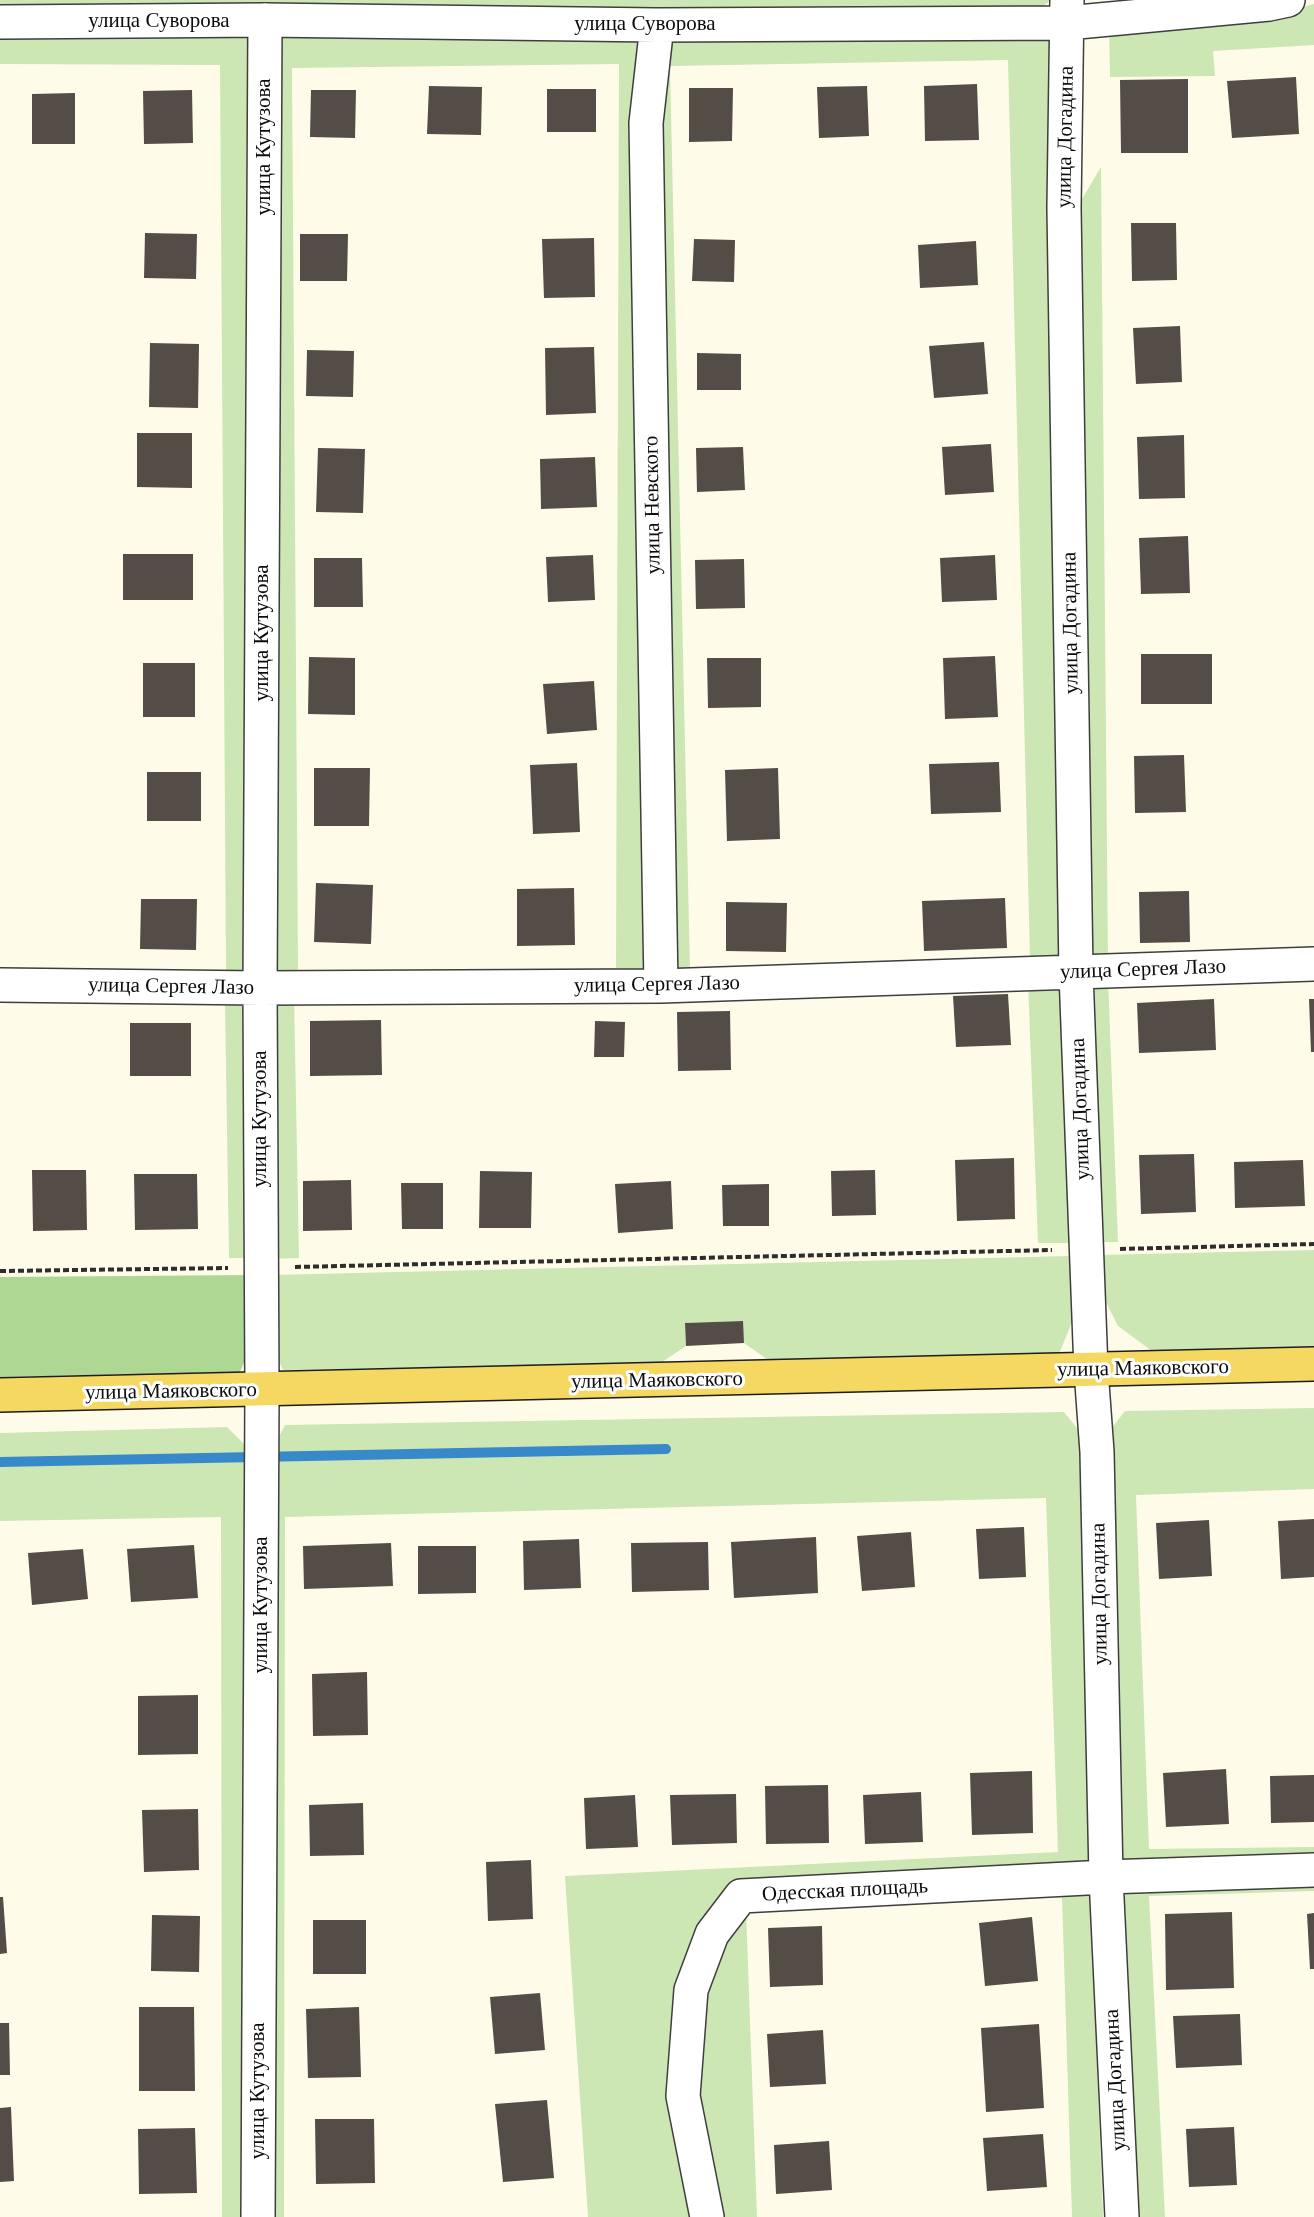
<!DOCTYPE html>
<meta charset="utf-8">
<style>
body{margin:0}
canvas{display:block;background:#fffbe9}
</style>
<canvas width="1314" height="2217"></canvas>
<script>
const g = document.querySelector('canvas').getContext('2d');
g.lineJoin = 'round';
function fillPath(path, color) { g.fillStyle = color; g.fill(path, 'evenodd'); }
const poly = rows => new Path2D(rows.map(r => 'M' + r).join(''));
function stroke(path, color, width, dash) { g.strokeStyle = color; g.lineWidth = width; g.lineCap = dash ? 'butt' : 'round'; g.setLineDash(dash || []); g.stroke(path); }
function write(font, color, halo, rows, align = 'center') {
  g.font = font + ' Georgia,serif'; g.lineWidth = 6; g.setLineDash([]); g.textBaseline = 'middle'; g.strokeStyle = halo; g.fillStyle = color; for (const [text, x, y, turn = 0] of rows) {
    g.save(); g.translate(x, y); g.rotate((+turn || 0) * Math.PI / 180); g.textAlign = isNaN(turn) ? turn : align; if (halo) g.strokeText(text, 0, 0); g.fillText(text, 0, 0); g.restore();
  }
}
fillPath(poly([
 [0,0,1051,0,1033,14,0,11],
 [1314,4,1314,45,1213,51,1215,76,1110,77,1109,27,1270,15],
 [272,30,650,33,653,979,268,981],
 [619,64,616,968,298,971,292,68],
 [258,31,249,981,0,969,226,970,220,65,0,64,0,32],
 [1039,32,1052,43,1062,966,668,978,652,121,666,33],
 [1008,60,1030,961,690,971,670,66],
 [1101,167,1108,964,1089,965,1079,204],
 [1108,978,1118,1242,1097,1242,1090,979],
 [1062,980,1070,1243,1038,1243,1028,982],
 [268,995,294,995,299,1258,268,1259],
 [250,997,250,1258,229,1258,225,1002],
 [1314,1250,1314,1347,1152,1351,1118,1326,1104,1298,1098,1255],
 [1071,1256,1072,1322,1059,1354,768,1360,744,1343,742,1321,685,1323,686,1346,659,1364,283,1370,273,1348,271,1275],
 [1314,1408,1314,1489,1136,1495,1149,1849,1314,1847,1314,1860,1123,1865,1118,1654,1110,1430,1125,1411],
 [1064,1412,1081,1433,1090,1888,1103,2217,1072,2217,1062,1896,746,1909,757,2217,588,2217,565,1876,1058,1852,1046,1498,285,1517,284,2217,271,2217,271,1452,285,1425],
 [227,1427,251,1451,241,2131,244,2217,222,2217,221,1517,0,1521,0,1433],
 [1314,1879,1314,1891,1149,1896,1165,2217,1139,2217,1124,1886]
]), '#cce7b4');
fillPath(poly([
 [250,1275,251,1346,240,1372,0,1377,0,1277]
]), '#afd794');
stroke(poly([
 [0,1462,666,1449]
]), '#3889c9', 10);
fillPath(poly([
 [1296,77,1299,134,1232,138,1227,81],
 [1188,79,1188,153,1121,153,1120,80],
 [977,84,979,140,925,141,924,86],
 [429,86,482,87,481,135,427,134],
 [867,86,869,136,819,138,817,87],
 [689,88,733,88,732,141,689,142],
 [547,89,596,89,596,132,547,132],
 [192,90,193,143,144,144,143,91],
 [311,90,356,90,355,138,310,137],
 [75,93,75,144,32,144,32,94],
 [1131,223,1176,223,1177,280,1132,281],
 [145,233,197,234,196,279,144,278],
 [300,234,348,234,347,281,300,281],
 [594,238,595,297,544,298,542,239],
 [694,239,735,240,734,282,692,281],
 [976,241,978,285,920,288,918,245],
 [1180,326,1182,382,1136,384,1133,328],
 [984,342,988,394,934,398,929,346],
 [150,343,199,344,198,408,149,407],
 [594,347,596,413,546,415,545,348],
 [307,350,354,351,353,397,306,396],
 [697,353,741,354,741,390,697,390],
 [137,433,192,433,192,488,137,487],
 [1184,435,1185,498,1139,499,1137,437],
 [991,444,994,492,945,495,942,447],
 [743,447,745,490,697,492,696,448],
 [318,448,365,449,363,513,316,512],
 [595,457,597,507,541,509,540,459],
 [1188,536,1190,593,1141,594,1139,538],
 [123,554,193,554,193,600,123,600],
 [593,555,595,600,548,602,546,557],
 [995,555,997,600,942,602,940,558],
 [314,558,362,558,363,607,314,607],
 [744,559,745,608,696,609,695,560],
 [1141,654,1212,654,1212,704,1141,704],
 [995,656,998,717,945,719,943,658],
 [309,657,355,658,355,715,308,714],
 [707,658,761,658,761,707,708,708],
 [143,663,195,663,195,717,143,717],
 [594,681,597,730,547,734,543,684],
 [1184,755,1186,812,1135,813,1134,756],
 [999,762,1001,812,931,814,929,764],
 [577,763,580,832,533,834,530,765],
 [314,768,370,768,369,826,314,826],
 [778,768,780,839,727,841,725,770],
 [147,772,201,772,201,821,147,821],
 [316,883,373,885,371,944,314,942],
 [574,888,575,945,517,946,517,889],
 [1189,891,1190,942,1140,943,1139,892],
 [1005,898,1007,948,924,951,922,901],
 [141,899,197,899,196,950,140,949],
 [726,902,787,903,786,952,726,951],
 [1008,994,1011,1045,956,1047,953,996],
 [1214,999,1216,1050,1139,1053,1137,1003],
 [1309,999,1314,999,1314,1052,1311,1052],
 [730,1011,731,1070,678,1071,677,1012],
 [381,1020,382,1075,310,1076,310,1021],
 [595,1021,625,1022,624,1057,594,1057],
 [130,1023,191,1023,191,1076,130,1076],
 [1194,1154,1196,1212,1141,1214,1139,1155],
 [1014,1158,1015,1219,957,1221,955,1160],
 [1303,1160,1305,1206,1235,1208,1234,1162],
 [32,1170,86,1170,87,1230,33,1231],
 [875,1170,876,1215,832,1216,831,1171],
 [480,1171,532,1172,531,1228,479,1228],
 [134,1174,197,1174,198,1229,135,1230],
 [351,1180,352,1230,303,1231,303,1181],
 [671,1181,673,1229,618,1233,615,1184],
 [401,1183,443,1183,443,1229,402,1229],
 [769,1184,769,1226,723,1226,722,1185],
 [743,1321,744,1343,686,1346,685,1323],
 [1314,1519,1314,1577,1281,1579,1278,1521],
 [1209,1520,1212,1576,1159,1579,1156,1523],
 [1024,1527,1026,1577,979,1579,976,1529],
 [911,1532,915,1587,862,1591,857,1536],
 [816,1537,818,1593,734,1598,731,1542],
 [579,1539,581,1588,524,1590,523,1541],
 [708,1542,709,1590,632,1592,631,1543],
 [391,1543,393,1586,304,1589,303,1546],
 [194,1545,198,1598,131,1602,127,1549],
 [418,1546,476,1546,476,1593,418,1594],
 [83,1549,88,1599,32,1605,28,1553],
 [367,1672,368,1735,313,1736,312,1674],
 [198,1695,198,1754,138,1755,138,1696],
 [1226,1769,1229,1824,1166,1827,1163,1773],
 [1032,1771,1033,1833,972,1835,970,1773],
 [1314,1775,1314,1822,1271,1823,1270,1776],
 [828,1785,829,1843,766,1844,765,1786],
 [921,1792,923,1842,865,1844,863,1795],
 [736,1794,737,1843,672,1845,670,1795],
 [635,1795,638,1847,586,1849,584,1798],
 [363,1803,364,1855,310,1856,309,1805],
 [198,1809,199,1870,144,1872,142,1810],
 [531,1860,533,1919,488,1921,486,1862],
 [0,1897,3,1897,7,1953,0,1954],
 [1232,1912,1234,1988,1166,1990,1165,1914],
 [1314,1913,1314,1969,1310,1969,1307,1914],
 [152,1915,200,1916,199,1972,151,1971],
 [1032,1917,1038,1981,985,1986,979,1923],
 [313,1920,366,1920,366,1974,313,1974],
 [822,1926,823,1985,770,1987,768,1928],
 [540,1993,545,2050,495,2054,490,1997],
 [139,2007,194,2007,195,2091,139,2091],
 [359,2007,361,2077,308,2078,306,2009],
 [1240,2014,1242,2065,1176,2068,1173,2016],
 [0,2023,9,2023,10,2075,0,2075],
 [1039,2024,1044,2108,986,2112,981,2028],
 [823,2030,826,2084,770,2087,767,2034],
 [547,2100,554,2178,503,2182,495,2104],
 [11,2107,14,2181,0,2182,0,2108],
 [315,2119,374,2119,375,2183,316,2184],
 [1234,2127,1237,2185,1189,2187,1186,2129],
 [195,2128,197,2193,139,2194,138,2129],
 [1043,2134,1047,2187,987,2191,983,2138],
 [829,2141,832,2190,776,2194,774,2145]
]), '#534c47');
const minor = poly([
 [1067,0,1064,208,1076,973,1091,1370,1097,1452,1106,1877,1122,2217],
 [0,22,265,20,657,25,1067,23,1269,4,1288,0],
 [657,25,646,123,661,986],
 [0,985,260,988,661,986,1314,964],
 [258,2217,262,1390,260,988,265,20],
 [707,2217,683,2096,691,1990,712,1934,741,1896,1106,1877,1314,1870]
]);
const major = poly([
 [0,1395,1314,1364]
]);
stroke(minor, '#3e3e3e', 36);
stroke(major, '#1c1c1c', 36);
stroke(poly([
 [1120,1249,1314,1244],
 [295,1267,1052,1250],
 [0,1271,228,1268]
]), '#2d2d2d', 4, [6, 3]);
stroke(minor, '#fff', 33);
stroke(major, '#f5d862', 33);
write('21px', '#0b0b0b', '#fff', [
 ["улица Суворова",159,21],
 ["улица Суворова",645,24],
 ["улица Догадина",1066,137,-89],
 ["улица Кутузова",264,147,-90],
 ["улица Невского",653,505,-91],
 ["улица Догадина",1071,623,-91],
 ["улица Кутузова",262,633,-90],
 ["улица Сергея Лазо",1143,970,-2],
 ["улица Сергея Лазо",657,985,-1],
 ["улица Сергея Лазо",171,987,1],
 ["улица Догадина",1081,1109,-92],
 ["улица Кутузова",260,1119,-90],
 ["улица Маяковского",1143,1369,-1],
 ["улица Маяковского",657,1381,-1],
 ["улица Маяковского",171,1392,-1],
 ["улица Догадина",1100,1594,-91],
 ["улица Кутузова",261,1605,-90],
 ["Одесская площадь",845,1891,-3],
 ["улица Догадина",1116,2080,-93],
 ["улица Кутузова",258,2091,-90]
]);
</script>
